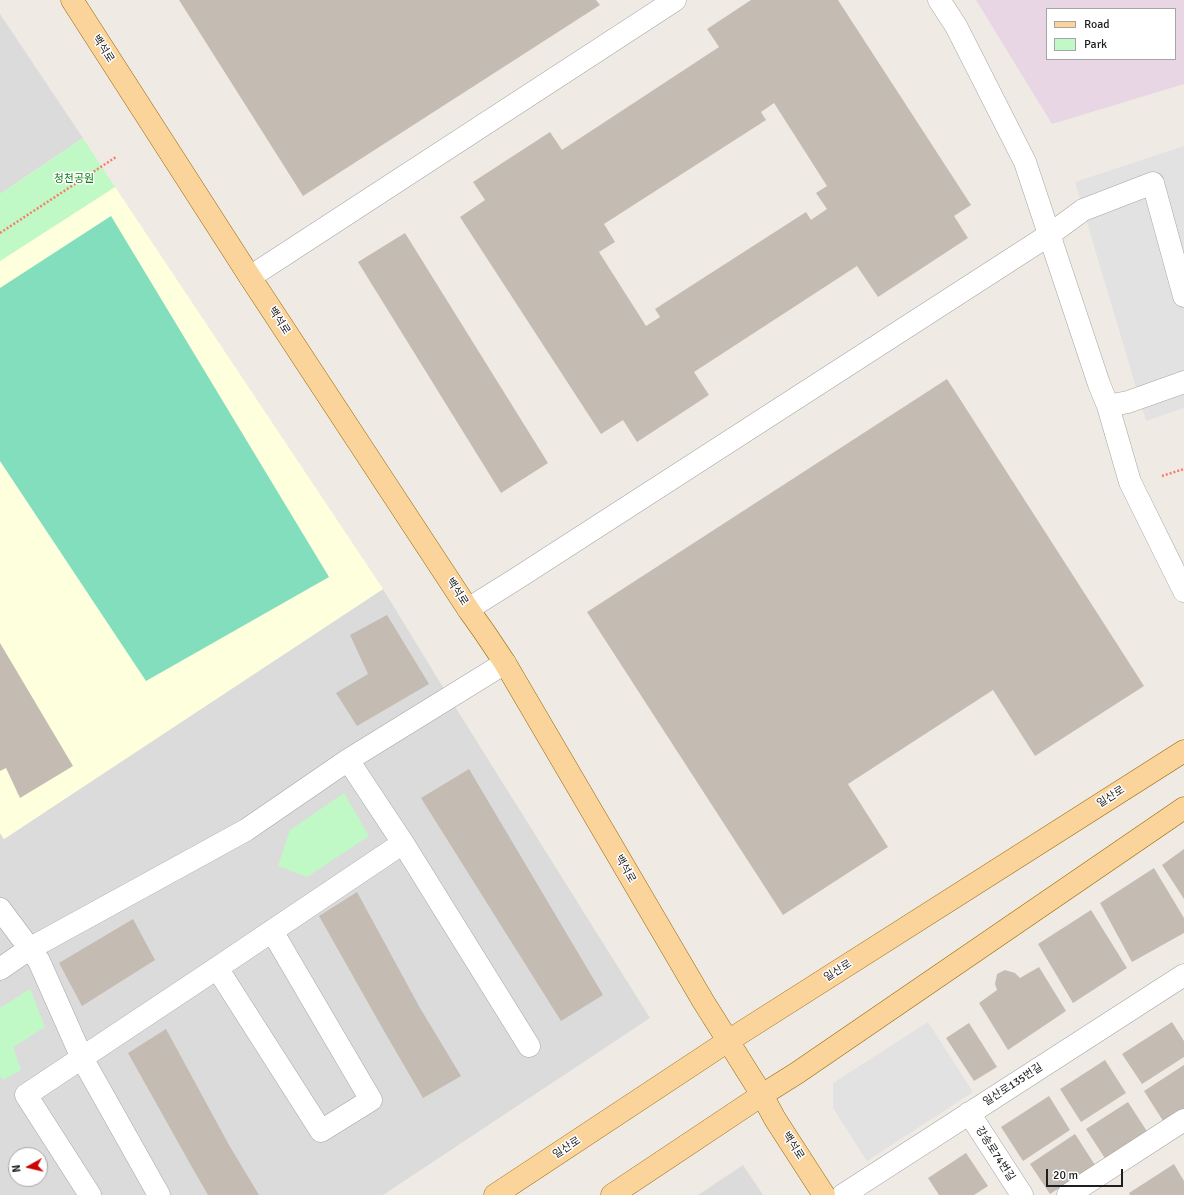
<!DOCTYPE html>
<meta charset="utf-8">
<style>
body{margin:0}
#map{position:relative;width:1184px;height:1195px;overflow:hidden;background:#efebe4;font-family:Signika,sans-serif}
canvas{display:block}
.legend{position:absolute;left:1046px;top:8px;width:130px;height:52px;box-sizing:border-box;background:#fff;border:1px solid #a5a5a5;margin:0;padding:5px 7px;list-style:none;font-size:12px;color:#1e1e1e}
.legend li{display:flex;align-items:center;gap:8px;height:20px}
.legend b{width:20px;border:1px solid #a5a5a5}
.north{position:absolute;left:8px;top:1147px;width:40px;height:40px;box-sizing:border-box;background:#fff;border:1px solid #a5a5a5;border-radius:50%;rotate:262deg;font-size:11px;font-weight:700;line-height:16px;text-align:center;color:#1e1e1e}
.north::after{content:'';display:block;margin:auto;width:14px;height:18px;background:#cb0401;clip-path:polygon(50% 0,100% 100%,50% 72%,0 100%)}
.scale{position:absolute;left:1046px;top:1169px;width:77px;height:18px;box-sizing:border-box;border:2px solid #1e1e1e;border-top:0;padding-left:5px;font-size:12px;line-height:14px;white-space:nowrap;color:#1e1e1e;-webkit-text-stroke:3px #fff;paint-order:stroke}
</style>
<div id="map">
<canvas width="1184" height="1195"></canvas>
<ul class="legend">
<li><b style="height:5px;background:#fbd49c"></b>Road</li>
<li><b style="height:11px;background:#c1f9c6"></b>Park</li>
</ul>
<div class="north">N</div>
<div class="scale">20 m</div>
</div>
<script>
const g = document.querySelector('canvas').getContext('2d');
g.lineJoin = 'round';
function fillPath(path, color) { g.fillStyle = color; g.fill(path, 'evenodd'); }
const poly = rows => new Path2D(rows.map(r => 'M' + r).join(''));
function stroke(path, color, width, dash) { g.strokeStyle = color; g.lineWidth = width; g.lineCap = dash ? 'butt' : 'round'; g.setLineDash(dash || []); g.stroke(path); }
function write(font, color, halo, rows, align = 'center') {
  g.font = font + ' Signika,"Noto Sans KR",sans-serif'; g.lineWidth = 3; g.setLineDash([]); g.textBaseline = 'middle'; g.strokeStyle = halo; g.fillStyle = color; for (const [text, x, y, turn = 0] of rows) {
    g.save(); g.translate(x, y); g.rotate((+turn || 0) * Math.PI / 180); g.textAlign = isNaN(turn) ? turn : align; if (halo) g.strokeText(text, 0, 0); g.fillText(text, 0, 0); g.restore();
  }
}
fillPath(poly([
 [0,14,83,138,0,194],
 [383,589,449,697,650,1018,383,1195,0,1195,0,833,4,839],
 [16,1155,40,1155,40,1179,16,1179],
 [743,1165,763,1195,698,1195]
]), '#dcdbdb');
fillPath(poly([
 [976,0,1184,0,1184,84,1052,124],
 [1047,9,1175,9,1175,59,1047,59]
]), '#e8d6e4');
fillPath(poly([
 [115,187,383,589,4,839,0,833,0,261]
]), '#feffdd');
fillPath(poly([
 [83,138,115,187,0,261,0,194],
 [344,793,369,836,307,877,278,866,290,830],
 [30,989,45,1027,13,1047,21,1070,3,1080,0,1076,0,1008]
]), '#c1f9c6');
fillPath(poly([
 [111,216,329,577,146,681,0,461,0,288]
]), '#82debc');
fillPath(poly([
 [1184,146,1184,408,1146,421,1075,182],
 [928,1022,973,1092,867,1161,833,1108,833,1083]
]), '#e2e2e2');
fillPath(poly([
 [179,0,596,0,600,5,303,196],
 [751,0,838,0,971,205,954,216,968,238,878,297,857,266,694,372,709,395,637,442,623,420,601,434,460,217,485,200,473,182,550,132,562,150,719,47,707,29],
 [774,103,827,186,816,193,827,209,811,220,806,212,655,309,660,317,646,326,599,252,615,242,604,224,766,120,761,112],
 [405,233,548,463,501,493,358,262],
 [947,379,1144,686,1035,756,993,690,848,784,888,847,783,915,587,612],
 [387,615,429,684,357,726,336,693,368,674,350,635],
 [0,643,73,766,20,798,6,768,0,771],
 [469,769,603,995,561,1021,421,798],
 [1184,849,1184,899,1162,865],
 [1154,868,1184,918,1184,933,1132,962,1100,903],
 [357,892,420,1008,461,1076,423,1098,384,1031,319,916],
 [1091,910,1127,968,1073,1003,1038,944],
 [133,919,155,960,82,1006,59,963],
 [1039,967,1066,1011,1008,1050,979,1003,997,990,995,984,997,974,1005,970,1015,973,1020,978],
 [1172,1022,1184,1041,1184,1057,1142,1084,1122,1054],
 [969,1023,997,1067,974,1081,946,1038],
 [166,1029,229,1145,259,1195,208,1195,193,1169,128,1053],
 [1105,1060,1126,1093,1081,1122,1060,1089],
 [1184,1065,1184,1112,1165,1124,1144,1091],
 [1049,1096,1070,1130,1023,1161,1001,1127],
 [1128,1102,1150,1136,1108,1163,1086,1129],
 [1075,1134,1095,1165,1050,1194,1030,1164],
 [966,1153,988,1186,974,1195,939,1195,928,1178],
 [1174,1164,1184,1181,1184,1195,1130,1195,1129,1193]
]), '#c4bbb3');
const minor = poly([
 [939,0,956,26,1025,162,1099,384,1108,406,1130,482,1184,591],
 [250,277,675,0],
 [1108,406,1128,402,1184,382],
 [468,609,516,579,1049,235,1083,210,1153,183,1184,296],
 [403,843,348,760,505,663],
 [0,909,39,961,82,1058,159,1195],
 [272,931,371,1100,321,1131,217,968,403,843,529,1046],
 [0,969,29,949,246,830,348,760],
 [969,1113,1022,1195],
 [90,1195,26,1095,217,968],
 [843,1195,1184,975],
 [1068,1195,1184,1120]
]);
const major = poly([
 [72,0,250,277,468,609,485,633,505,663,703,1001,762,1095,775,1119,824,1195],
 [495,1195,728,1041,1184,751],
 [612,1195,762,1095,797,1073,1184,808]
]);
stroke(minor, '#a5a5a5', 23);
stroke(major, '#976800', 23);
stroke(poly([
 [0,233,116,157],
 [1162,476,1184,469]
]), '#f97c6b', 2.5, [2, 2]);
stroke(minor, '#fff', 22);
stroke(major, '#fbd49c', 22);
write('11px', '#1e1e1e', '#fff', [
 ["백석로",103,49,57],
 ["백석로",279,321,57],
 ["백석로",457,592,57],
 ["일산로",1111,797,-32],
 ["백석로",625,869,60],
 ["일산로",838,971,-32],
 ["일산로135번길",1013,1085,-33],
 ["백석로",793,1146,57],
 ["일산로",567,1148,-33],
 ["강송로74번길",995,1154,57]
]);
write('11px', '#0c7c17', '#fff', [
 ["청천공원",74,179]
]);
</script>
